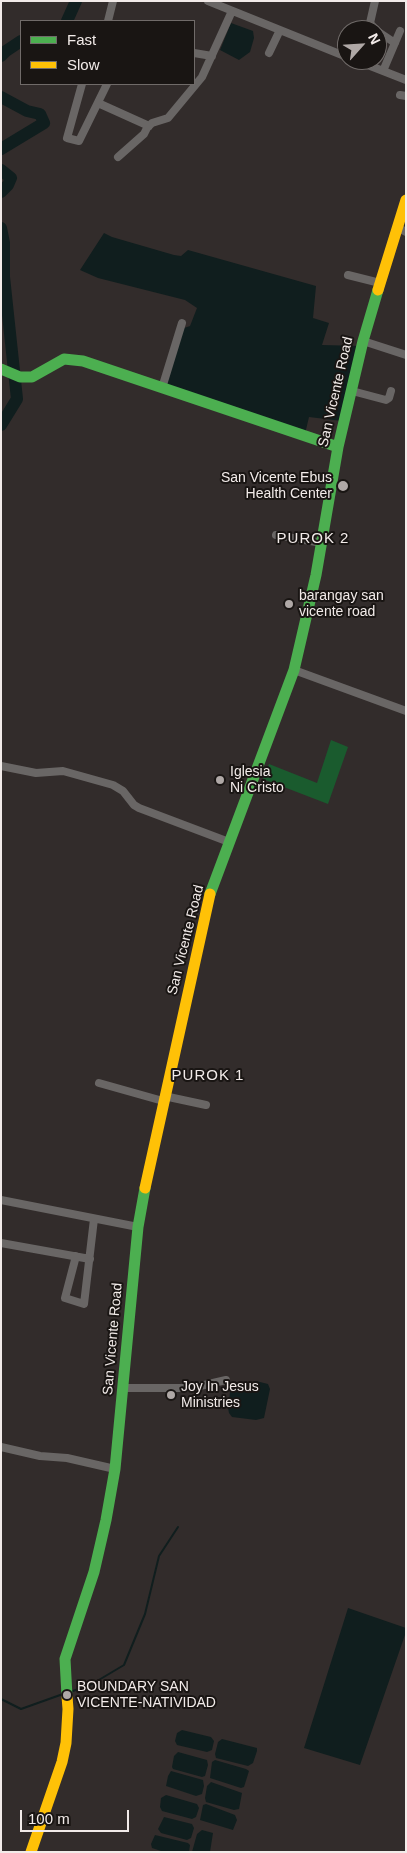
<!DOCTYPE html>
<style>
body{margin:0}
#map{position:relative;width:407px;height:1853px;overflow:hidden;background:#322c2b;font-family:Helvetica,sans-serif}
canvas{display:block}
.frame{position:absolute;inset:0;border:2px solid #f2ebe9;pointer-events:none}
.legend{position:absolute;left:20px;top:20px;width:175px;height:65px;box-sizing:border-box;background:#191513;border:1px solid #706b69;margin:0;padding:6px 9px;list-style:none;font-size:15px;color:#f2ebe9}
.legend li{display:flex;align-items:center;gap:10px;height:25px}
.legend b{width:25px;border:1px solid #706b69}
.north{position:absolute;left:337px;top:20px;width:50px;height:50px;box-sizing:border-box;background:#191513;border:1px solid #706b69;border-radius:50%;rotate:64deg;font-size:14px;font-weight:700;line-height:20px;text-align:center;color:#f2ebe9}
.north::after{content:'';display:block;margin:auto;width:18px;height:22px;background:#afa8a6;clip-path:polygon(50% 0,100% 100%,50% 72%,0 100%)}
.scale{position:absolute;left:20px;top:1810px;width:109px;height:22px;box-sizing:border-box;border:2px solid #f2ebe9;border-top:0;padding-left:6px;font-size:15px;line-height:18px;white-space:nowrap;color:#f2ebe9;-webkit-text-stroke:4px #191513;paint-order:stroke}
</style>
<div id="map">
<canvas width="407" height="1853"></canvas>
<div class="frame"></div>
<ul class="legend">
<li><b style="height:6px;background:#4caf50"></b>Fast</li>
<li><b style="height:6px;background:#ffc107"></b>Slow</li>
</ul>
<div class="north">N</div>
<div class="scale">100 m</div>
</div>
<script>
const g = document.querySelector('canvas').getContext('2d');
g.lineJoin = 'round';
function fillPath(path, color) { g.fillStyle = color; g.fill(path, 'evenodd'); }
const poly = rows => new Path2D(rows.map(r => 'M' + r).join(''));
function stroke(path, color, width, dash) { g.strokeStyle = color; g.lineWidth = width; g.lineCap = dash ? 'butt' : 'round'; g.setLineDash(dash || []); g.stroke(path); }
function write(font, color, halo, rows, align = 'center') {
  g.font = font + ' Helvetica,sans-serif'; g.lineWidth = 4; g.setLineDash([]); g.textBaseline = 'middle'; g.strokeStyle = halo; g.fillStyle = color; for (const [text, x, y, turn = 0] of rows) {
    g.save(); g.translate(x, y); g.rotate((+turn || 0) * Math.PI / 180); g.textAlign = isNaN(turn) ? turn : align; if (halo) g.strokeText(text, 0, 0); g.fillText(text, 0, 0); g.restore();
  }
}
fillPath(poly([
 [331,740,348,747,328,804,263,779,269,764,317,783]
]), '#1a5b2e');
fillPath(poly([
 [231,23,253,31,254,38,250,52,239,60,220,50],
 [104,233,112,237,174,255,181,256,188,250,316,286,313,318,329,323,322,345,361,346,342,421,309,417,305,434,165,388,184,328,190,326,197,308,185,300,98,278,80,270],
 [256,1381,268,1384,270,1389,264,1418,256,1420,232,1417,229,1413,228,1408,230,1392,233,1388],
 [348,1608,406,1628,406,1632,360,1765,304,1748],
 [182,1730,211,1737,214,1741,212,1750,207,1752,177,1745,175,1741,177,1733],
 [222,1739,257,1748,257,1751,253,1763,248,1766,216,1758,215,1754,218,1742],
 [178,1752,207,1760,208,1765,205,1776,202,1777,173,1769,172,1767,174,1756],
 [215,1760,246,1769,249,1771,244,1787,241,1788,210,1778,212,1762],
 [171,1771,203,1780,204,1786,202,1794,196,1796,166,1786,168,1776],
 [211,1782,242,1793,239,1809,234,1810,206,1802,205,1798,207,1786],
 [166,1795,197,1804,199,1808,196,1817,192,1819,162,1811,160,1807,161,1798],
 [206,1804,235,1815,237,1820,233,1830,200,1820,203,1805],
 [164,1817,192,1824,194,1828,191,1838,187,1840,161,1833,158,1829],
 [202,1830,213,1833,210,1852,192,1852,197,1834],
 [155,1835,188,1843,190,1845,189,1852,164,1852,152,1848,151,1844]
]), '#101e1e');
stroke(poly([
 [70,1692,92,1684,124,1665,145,1614,159,1556,178,1527],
 [1,1699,21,1709,63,1694]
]), '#101e1e', 2);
stroke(poly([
 [67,21,76,1],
 [1,56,6,51,21,41],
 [1,97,27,111,40,114,44,123,1,149],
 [1,170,11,178,8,185,1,192],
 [1,228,4,243,4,277,17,399,1,425]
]), '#101e1e', 12);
stroke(poly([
 [208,1,347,57],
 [375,1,370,23,376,30],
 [108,21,113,1],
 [377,31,395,43],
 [194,53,212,56],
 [269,53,280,30],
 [355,60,406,80],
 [383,71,400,31],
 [82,84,67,138,79,141,107,84],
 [400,95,406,96],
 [98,103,149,126],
 [118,157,144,134,147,128,152,123,168,118,202,77,232,11],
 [397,227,406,232],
 [348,275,380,283],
 [363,341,406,355],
 [162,388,182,323],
 [352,391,386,400,389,398,391,391],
 [276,535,322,543],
 [294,670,406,711],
 [1,766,36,773,63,771,113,785,123,791,134,805,139,808,229,842],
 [99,1083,163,1101],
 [164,1096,206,1105],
 [1,1200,138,1227],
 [1,1243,90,1259],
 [76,1256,65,1298,84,1304,94,1219],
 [124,1388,181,1388,200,1386,226,1380],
 [1,1447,40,1456,67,1458,115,1469]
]), '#696665', 8);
stroke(poly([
 [1,369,20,377,32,377,64,359,83,361,338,447],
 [210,894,294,670,316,575,338,447,363,341,378,290],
 [67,1696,65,1659,94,1572,106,1520,115,1469,138,1227,145,1188]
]), '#4caf50', 11);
stroke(poly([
 [378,290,406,200],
 [145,1188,210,894],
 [31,1852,62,1762,66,1743,68,1709,67,1696]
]), '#ffc107', 11);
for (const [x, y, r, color] of [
 [343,486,6,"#afa8a6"],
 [289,604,5,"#afa8a6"],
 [220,780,5,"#afa8a6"],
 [171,1395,5,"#afa8a6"],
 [67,1695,5,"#afa8a6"]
]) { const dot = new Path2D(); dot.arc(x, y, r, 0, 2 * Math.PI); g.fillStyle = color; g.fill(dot); stroke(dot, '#191513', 2); }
write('14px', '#f2ebe9', '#191513', [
 ["San Vicente Road",336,392,-77],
 ["San Vicente Road",186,940,-76],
 ["San Vicente Road",113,1339,-85]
]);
write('14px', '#f2ebe9', '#191513', [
 ["San Vicente Ebus",332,478,"right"],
 ["Health Center",332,494,"right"],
 ["barangay san",299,596],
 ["vicente road",299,612],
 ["Iglesia",230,772],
 ["Ni Cristo",230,788],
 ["Joy In Jesus",181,1387],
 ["Ministries",181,1403],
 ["BOUNDARY SAN",77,1687],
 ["VICENTE-NATIVIDAD",77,1703]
], 'left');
g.letterSpacing = '1px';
write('15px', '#f2ebe9', '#191513', [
 ["PUROK 2",313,539],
 ["PUROK 1",208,1076]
]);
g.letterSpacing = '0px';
</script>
